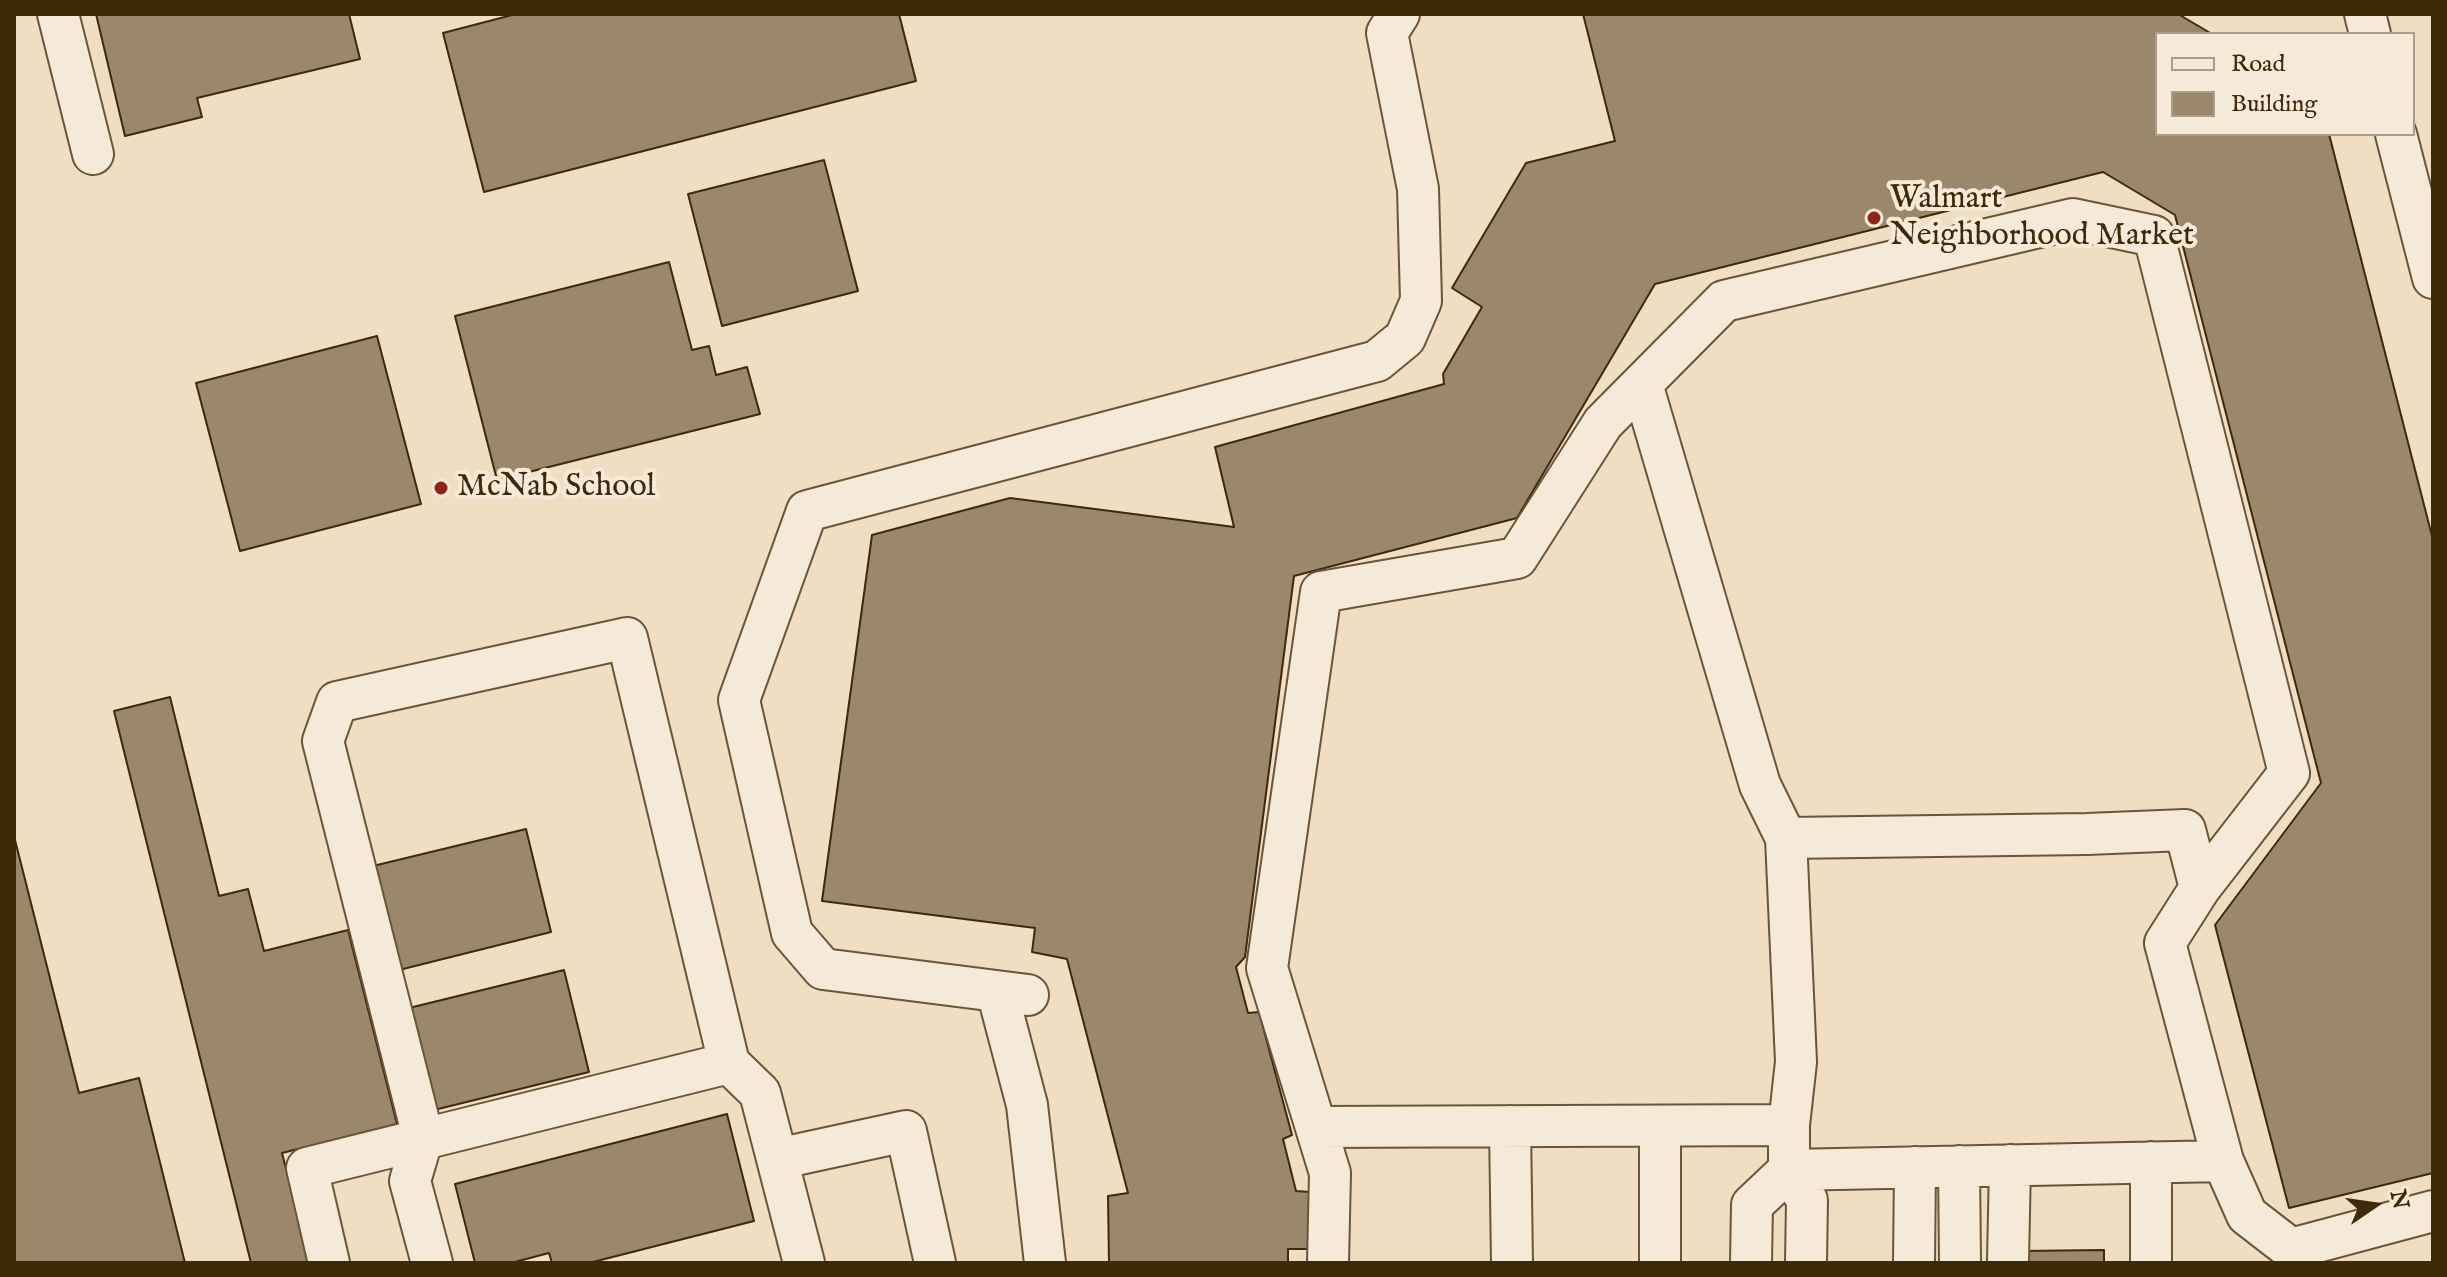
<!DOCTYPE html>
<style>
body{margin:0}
#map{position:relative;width:2447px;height:1277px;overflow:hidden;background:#f0dec2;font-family:"IM FELL English",serif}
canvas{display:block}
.frame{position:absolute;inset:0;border:16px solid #3e2909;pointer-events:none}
.legend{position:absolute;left:2155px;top:32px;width:260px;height:104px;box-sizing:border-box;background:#f5ead7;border:2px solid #ac9d85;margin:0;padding:10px 14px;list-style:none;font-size:24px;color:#3e2909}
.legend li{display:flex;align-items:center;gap:16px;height:40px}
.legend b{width:40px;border:2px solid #ac9d85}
.north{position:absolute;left:2335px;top:1165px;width:80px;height:80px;-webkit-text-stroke:6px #f5ead7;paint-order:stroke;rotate:77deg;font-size:22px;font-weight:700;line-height:32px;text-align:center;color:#3e2909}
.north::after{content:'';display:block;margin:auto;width:28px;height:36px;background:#3e2909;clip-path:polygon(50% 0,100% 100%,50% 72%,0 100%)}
</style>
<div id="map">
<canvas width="2447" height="1277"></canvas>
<div class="frame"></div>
<ul class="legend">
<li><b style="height:10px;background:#f5ead7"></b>Road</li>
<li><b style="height:22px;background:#9b8769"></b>Building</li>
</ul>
<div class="north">N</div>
</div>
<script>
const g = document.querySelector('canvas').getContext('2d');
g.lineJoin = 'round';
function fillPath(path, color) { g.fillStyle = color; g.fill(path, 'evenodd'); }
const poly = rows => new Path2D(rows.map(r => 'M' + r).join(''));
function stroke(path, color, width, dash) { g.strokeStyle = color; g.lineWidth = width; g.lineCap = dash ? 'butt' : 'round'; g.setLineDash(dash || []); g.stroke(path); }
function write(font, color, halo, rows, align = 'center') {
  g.font = font + ' "IM FELL English",serif'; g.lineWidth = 8; g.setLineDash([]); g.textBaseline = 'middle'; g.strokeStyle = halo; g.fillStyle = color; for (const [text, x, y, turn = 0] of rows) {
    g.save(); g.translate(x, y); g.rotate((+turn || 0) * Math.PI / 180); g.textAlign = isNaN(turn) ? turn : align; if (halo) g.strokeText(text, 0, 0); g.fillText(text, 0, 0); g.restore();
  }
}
const building = poly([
 [96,14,349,14,360,59,197,98,202,117,125,136,96,14],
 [516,14,899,14,916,81,484,192,443,33,516,14],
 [1583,14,2178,14,2212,34,2157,34,2157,134,2329,134,2433,540,2433,1173,2289,1208,2215,925,2321,783,2175,215,2103,172,1655,284,1517,518,1294,576,1245,957,1236,967,1248,1013,1259,1012,1292,1135,1283,1139,1296,1191,1310,1192,1311,1249,1288,1249,1288,1263,1109,1263,1108,1196,1128,1193,1067,959,1032,952,1035,928,822,901,872,535,1010,498,1234,527,1215,447,1444,384,1443,374,1482,307,1452,288,1526,163,1615,141,1583,14],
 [824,160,858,291,722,326,688,194,824,160],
 [669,262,692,350,709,346,716,375,747,367,760,414,497,480,455,316,669,262],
 [377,336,421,504,240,551,196,383,377,336],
 [170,697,219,896,248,889,264,951,348,930,397,1124,282,1153,310,1263,251,1263,114,711,170,697],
 [526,829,551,932,399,970,373,866,526,829],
 [14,836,79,1093,139,1078,185,1263,14,1263,14,836],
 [564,970,589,1072,434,1110,409,1008,564,970],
 [727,1114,754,1221,589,1263,552,1263,549,1253,511,1263,475,1263,455,1184,727,1114],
 [2104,1250,2104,1263,2019,1263,2019,1251,2104,1250]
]);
fillPath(building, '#9b8769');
stroke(building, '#3e2909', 2);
stroke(poly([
 [1983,1262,1983,1263]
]), '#ccba9d', 40, [40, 20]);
const minor = poly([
 [58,14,93,154],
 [2365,14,2370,34],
 [2396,134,2433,278],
 [1642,384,1760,785,1786,838],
 [997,991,1027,1105,1045,1263],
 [1028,995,823,969,792,933,739,700,807,511,1377,361,1405,338,1421,301,1418,189,1387,33,1399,14],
 [1510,1126,1512,1263],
 [1660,1126,1660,1263],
 [1318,1127,1789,1125],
 [777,1159,906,1131,935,1263],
 [1959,1166,1960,1262],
 [2008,1261,2010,1165],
 [329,1263,307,1168,729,1063,760,1093,804,1263],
 [432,1263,410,1181,423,1137,323,741,337,702,627,638,729,1063],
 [1328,1263,1330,1173,1267,968,1321,592,1517,558,1603,423,1724,301,2073,219,2154,236,2289,773,2200,888,2165,943,2223,1161,2247,1215,2291,1249,2433,1211],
 [1751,1263,1752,1205,1789,1170,2223,1161],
 [1806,1263,1807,1200,1789,1170,1789,1125,1796,1062,1786,838,2087,834,2185,830,2200,888],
 [1914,1263,1915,1167],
 [2151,1263,2151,1162]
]);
stroke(minor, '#6a5637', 44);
stroke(minor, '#f5ead7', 40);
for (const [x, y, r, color] of [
 [1874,218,8,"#8f2418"],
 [441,488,8,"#8f2418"]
]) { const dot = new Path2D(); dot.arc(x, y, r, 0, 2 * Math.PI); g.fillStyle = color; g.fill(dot); stroke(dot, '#f5ead7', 3); }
write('32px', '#3e2909', '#f5ead7', [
 ["Walmart",1890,200],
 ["Neighborhood Market",1890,237],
 ["McNab School",457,488]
], 'left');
</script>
